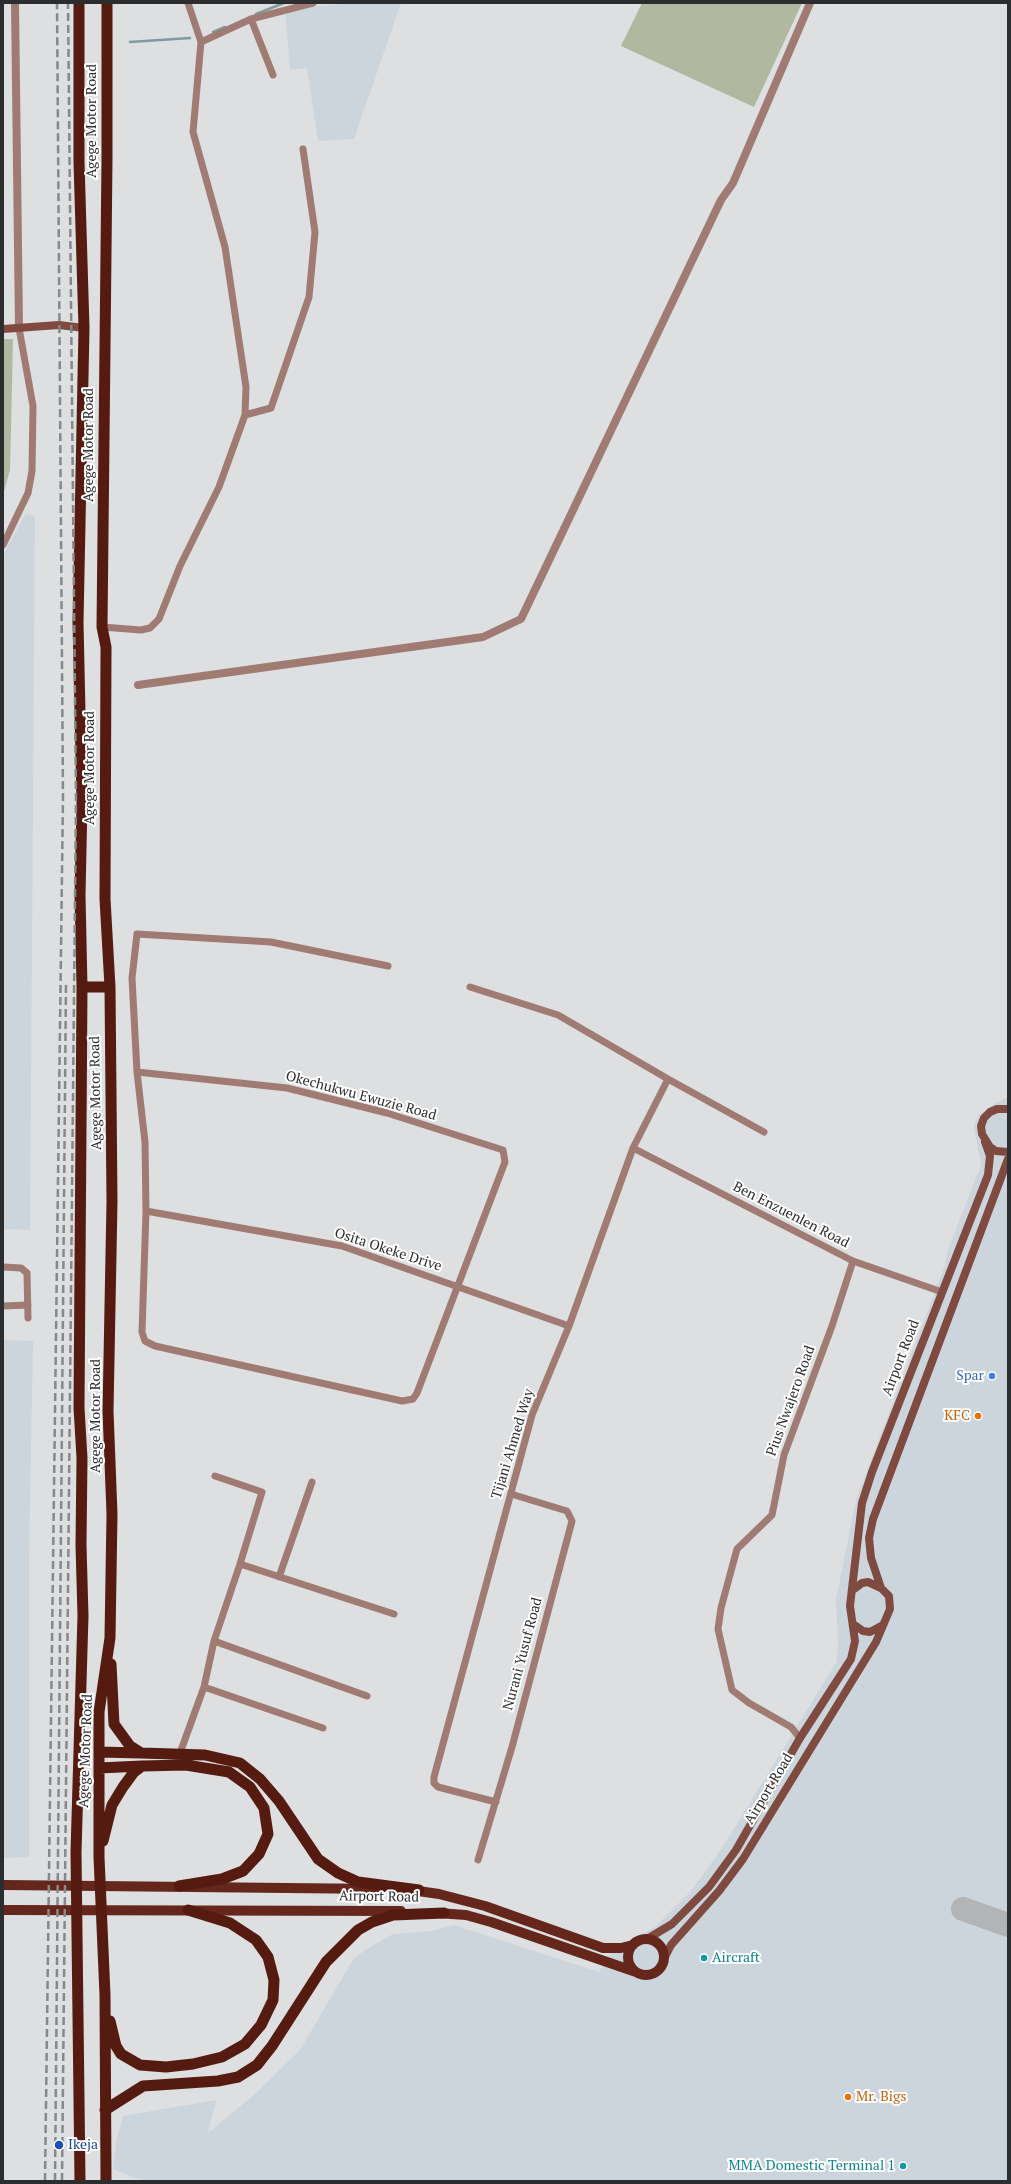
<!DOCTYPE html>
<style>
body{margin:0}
#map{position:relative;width:1011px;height:2184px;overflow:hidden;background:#dddfe1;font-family:"PT Serif",serif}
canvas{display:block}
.frame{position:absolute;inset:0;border:4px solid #2c2d2e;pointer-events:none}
</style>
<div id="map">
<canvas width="1011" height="2184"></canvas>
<div class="frame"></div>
</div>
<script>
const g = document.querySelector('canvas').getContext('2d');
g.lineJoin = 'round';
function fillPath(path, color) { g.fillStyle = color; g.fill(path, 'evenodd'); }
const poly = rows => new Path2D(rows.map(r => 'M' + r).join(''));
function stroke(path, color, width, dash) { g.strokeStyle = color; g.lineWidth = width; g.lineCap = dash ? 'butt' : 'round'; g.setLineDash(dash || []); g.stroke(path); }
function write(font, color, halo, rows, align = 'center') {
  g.font = font + ' "PT Serif",serif'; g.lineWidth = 4; g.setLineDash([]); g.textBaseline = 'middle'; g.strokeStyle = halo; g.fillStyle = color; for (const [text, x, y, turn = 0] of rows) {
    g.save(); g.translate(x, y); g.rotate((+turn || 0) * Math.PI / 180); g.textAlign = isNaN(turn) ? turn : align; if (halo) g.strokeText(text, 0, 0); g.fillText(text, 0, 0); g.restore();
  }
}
fillPath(poly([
 [354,3,401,3,354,139,318,141,307,68,290,70,285,9],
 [26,513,35,517,30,1230,3,1229,3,555],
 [1008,1097,1008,2181,143,2181,113,2169,116,2143,123,2116,216,2100,208,2133,255,2094,300,2050,354,1958,367,1949,393,1934,432,1931,454,1925,599,1972,617,1944,629,1941,655,1927,691,1891,722,1848,836,1663,838,1644,836,1600,856,1500,945,1265,947,1252,981,1165,974,1127,978,1116,992,1105],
 [3,1340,33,1341,29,1558,29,1857,3,1858]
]), '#cdd5dc');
fillPath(poly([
 [642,3,802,3,754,107,621,46],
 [3,339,13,339,10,470,3,495]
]), '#b0b8a0');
stroke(poly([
 [256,14,284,3],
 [213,32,225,27],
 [130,42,190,38]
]), '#7c9ca2', 2.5);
stroke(poly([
 [963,1909,1008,1925]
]), '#b2b4b6', 24);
stroke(poly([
 [251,19,273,75],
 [201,42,251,19,313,3],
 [245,415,271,408,309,297,315,232,303,149],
 [3,545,28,493,32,471,33,406,19,328],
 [102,627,141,630,150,628,159,619,180,566,219,487,245,415,246,387,225,247,193,132,201,42,188,3],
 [470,987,558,1015,668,1079,764,1132],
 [137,1072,287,1088,387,1113,503,1150,505,1162,417,1393,413,1399,402,1401,155,1346,145,1341,142,1332,146,1211,145,1142,137,1072,132,978,137,934,271,942,388,966],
 [633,1148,853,1261,942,1292],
 [146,1211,342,1246,569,1326],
 [3,1267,21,1268,27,1273,28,1318],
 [3,1306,28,1305],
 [215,1476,262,1492,240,1564],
 [279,1577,312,1482],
 [214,1641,367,1696],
 [204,1687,323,1728],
 [800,1738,791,1727,749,1703,732,1690,718,1629,721,1608,737,1549,772,1515,784,1455,832,1326,853,1261],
 [180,1753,204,1687,214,1641,240,1564,394,1614],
 [496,1802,438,1787,434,1783,434,1777,532,1415,569,1326,633,1148,668,1079],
 [478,1860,512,1747,572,1521,567,1511,511,1494]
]), '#a07b73', 7);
stroke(poly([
 [15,3,19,328],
 [138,685,483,637,521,619,721,200,733,183,810,3]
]), '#a07b73', 8);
stroke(poly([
 [3,329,59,325,84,328],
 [1008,1109,997,1109,990,1112,984,1118,981,1126,982,1134,990,1147,996,1151,1008,1152],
 [881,1588,871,1558,869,1538,873,1519,1008,1159],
 [853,1624,863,1631,870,1632,883,1625],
 [647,1939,672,1924,709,1887,736,1850,800,1738,851,1659,855,1641,850,1606,862,1503,872,1472,988,1175,990,1156,985,1142],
 [665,1957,671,1945,719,1891,743,1859,876,1642,890,1609,889,1596,881,1588,868,1582,862,1583,854,1589]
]), '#7f4b40', 8);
stroke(poly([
 [3,1885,381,1889],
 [411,1890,439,1894,485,1906,603,1948,621,1948,633,1945],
 [3,1910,401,1911],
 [437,1913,466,1915,491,1922,636,1972],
 '628 1957a18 18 0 1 1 36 0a18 18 0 1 1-36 0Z'
]), '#65271c', 10);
stroke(poly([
 [79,3,79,162,84,328,78,622,82,803,80,895,82,987,79,1408,82,1458,81,1545,83,1616,76,1852,80,2181],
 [82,987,110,987],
 [111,1664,114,1724,130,1746,141,1753,205,1755,240,1763,260,1779,279,1801,318,1859,338,1873,358,1882,419,1890],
 [99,1752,141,1753],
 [99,1768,142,1766],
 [103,1841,112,1805,123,1787,134,1772,142,1766,186,1765,229,1772,250,1787,264,1808,268,1834,259,1854,243,1871,222,1879,179,1886],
 [110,2021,116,2046,121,2054,140,2065,166,2067,193,2064,222,2057,245,2044,261,2025,273,2000,274,1980,268,1957,256,1940,230,1923,188,1910],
 [105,2110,143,2086,218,2081,238,2077,257,2065,272,2046,326,1962,358,1930,372,1922,393,1915,444,1913],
 [106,2181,105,1995,99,1857,99,1712,110,1638,112,1514,108,1411,112,1202,110,987,105,899,106,647,102,627,107,159,107,3]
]), '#561b10', 11);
stroke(poly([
 [45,2181,63,797,57,3],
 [55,2181,66,983],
 [62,2181,76,800,68,3]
]), '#87888a', 2.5, [8, 4]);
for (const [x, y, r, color] of [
 [992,1376,4,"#3f7fe0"],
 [978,1416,4,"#e8710a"],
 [704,1958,4,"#0f9aa8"],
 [848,2097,4,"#e8710a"],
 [59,2145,5,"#1a4fb4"],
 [903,2166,4,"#0f9aa8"]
]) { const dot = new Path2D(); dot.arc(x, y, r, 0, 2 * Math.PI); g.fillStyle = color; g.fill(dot); stroke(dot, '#fff', 1.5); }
write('14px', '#2c2d2e', '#fff', [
 ["Agege Motor Road",92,121,-90],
 ["Agege Motor Road",89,445,-90],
 ["Agege Motor Road",90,768,-90],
 ["Agege Motor Road",96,1093,-91],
 ["Okechukwu Ewuzie Road",361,1096,15],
 ["Ben Enzuenlen Road",791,1215,27],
 ["Osita Okeke Drive",388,1250,18],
 ["Airport Road",901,1358,-69],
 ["Pius Nwajero Road",791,1401,-70],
 ["Agege Motor Road",96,1416,-90],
 ["Tijani Ahmed Way",513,1444,-73],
 ["Nurani Yusuf Road",523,1654,-75],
 ["Agege Motor Road",86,1751,-88],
 ["Airport Road",769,1789,-59],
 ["Airport Road",379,1897,1]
]);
write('14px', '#366cbe', '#fff', [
 ["Spar",984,1376]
], 'right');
write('14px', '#c56008', '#fff', [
 ["KFC",970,1416],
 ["Mr. Bigs",856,2097,"left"]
], 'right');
write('14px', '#0d838f', '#fff', [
 ["Aircraft",712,1958],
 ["MMA Domestic Terminal 1",895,2166,"right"]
], 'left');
write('14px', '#164399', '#fff', [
 ["Ikeja",68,2145]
], 'left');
</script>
